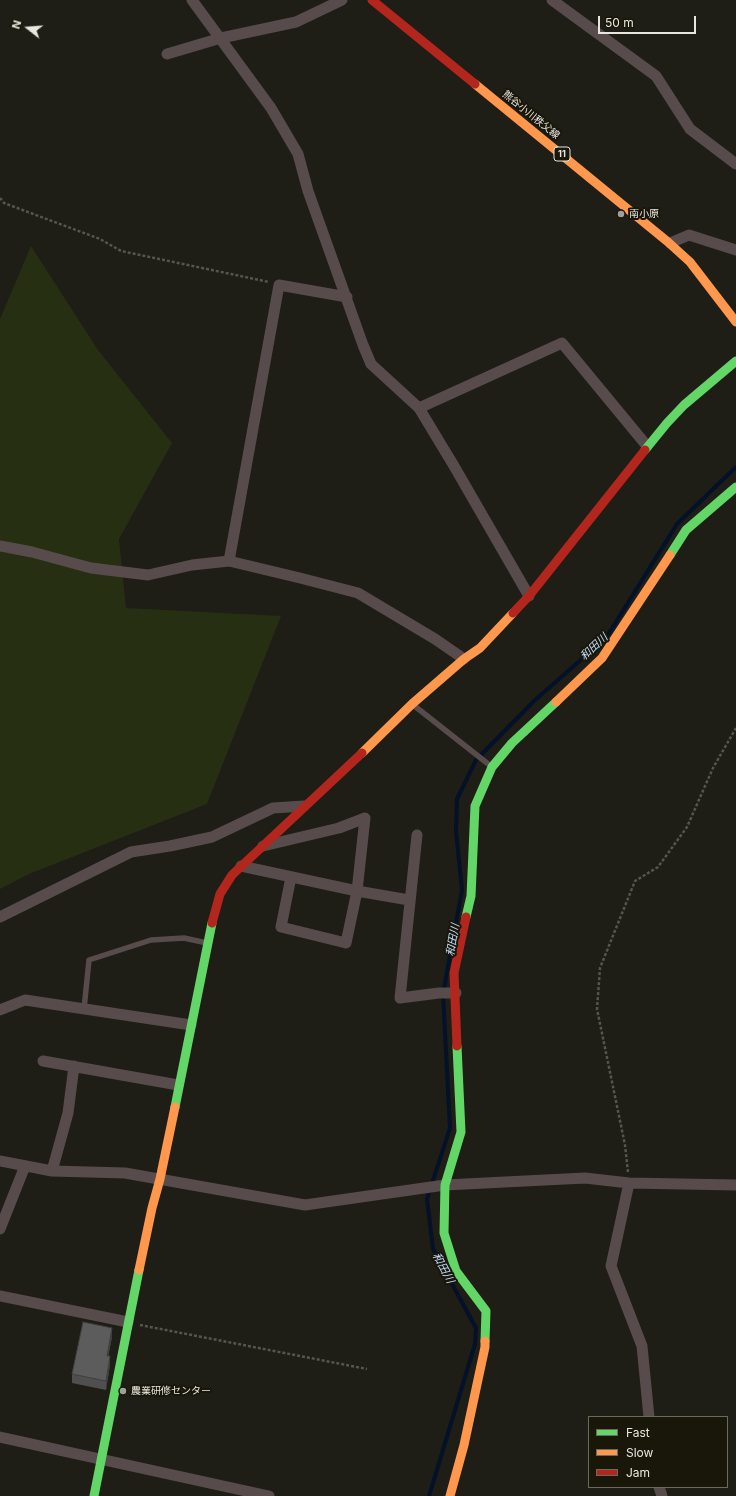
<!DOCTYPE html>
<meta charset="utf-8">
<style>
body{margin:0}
#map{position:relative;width:736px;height:1496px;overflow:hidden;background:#1e1d16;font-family:Inter,sans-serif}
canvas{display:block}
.legend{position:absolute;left:588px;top:1416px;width:140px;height:72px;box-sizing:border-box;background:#19170a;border:1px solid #6c6a5f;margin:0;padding:5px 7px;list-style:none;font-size:12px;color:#e8e6de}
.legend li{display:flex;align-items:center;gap:8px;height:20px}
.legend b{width:20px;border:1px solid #6c6a5f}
.north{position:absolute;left:8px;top:8px;width:40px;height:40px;-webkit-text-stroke:3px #19170a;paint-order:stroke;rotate:287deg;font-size:11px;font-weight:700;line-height:16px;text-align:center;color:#e8e6de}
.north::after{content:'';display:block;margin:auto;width:14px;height:18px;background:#e8e6de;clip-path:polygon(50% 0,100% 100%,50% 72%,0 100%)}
.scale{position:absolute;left:598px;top:16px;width:98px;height:18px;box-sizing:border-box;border:2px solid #e8e6de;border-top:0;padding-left:5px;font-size:12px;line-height:14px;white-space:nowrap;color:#e8e6de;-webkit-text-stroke:3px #19170a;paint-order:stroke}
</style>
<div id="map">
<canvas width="736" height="1496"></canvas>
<ul class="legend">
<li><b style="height:5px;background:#63d668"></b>Fast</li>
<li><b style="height:5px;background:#ff974d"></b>Slow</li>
<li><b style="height:5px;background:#b3261e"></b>Jam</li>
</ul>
<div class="north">N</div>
<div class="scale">50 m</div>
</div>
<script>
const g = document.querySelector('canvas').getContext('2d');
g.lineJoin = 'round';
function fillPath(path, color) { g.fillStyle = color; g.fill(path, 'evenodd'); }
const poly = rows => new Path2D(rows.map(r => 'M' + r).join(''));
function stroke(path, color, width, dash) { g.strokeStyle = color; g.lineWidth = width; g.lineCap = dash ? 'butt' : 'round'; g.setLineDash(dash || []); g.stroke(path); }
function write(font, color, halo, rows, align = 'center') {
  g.font = font + ' Inter,"Noto Sans JP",sans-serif'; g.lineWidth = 4; g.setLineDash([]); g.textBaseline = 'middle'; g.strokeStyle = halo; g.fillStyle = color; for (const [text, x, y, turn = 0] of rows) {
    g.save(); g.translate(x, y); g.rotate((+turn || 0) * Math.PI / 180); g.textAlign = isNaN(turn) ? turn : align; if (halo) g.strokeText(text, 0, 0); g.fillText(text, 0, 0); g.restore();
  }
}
fillPath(poly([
 [31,246,98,350,172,443,119,539,126,608,281,616,207,804,29,874,0,889,0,319]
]), '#262f12');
stroke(poly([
 [429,1496,475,1344,476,1328,433,1249,427,1199,450,1128,443,994,462,890,456,831,457,799,476,760,535,700,606,638,677,524,736,467]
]), '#031129', 4);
stroke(poly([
 [0,198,4,203,100,239,121,251,269,282],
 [628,1172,625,1145,597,1009,600,968,635,881,658,867,687,827,713,768,736,728],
 [140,1325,367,1369]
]), '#5a5251', 2.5, [3, 2]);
stroke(poly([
 [412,704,492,767],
 [84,1009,89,960,151,940,184,938,207,943]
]), '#574b4c', 5.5);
stroke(poly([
 [192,0,271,108,298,154,308,191,363,345,371,364,419,408,454,466,529,596],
 [552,0,656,76,690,129,736,164],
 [167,54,221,38,296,22,342,0],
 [670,243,689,235,736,250],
 [419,408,562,343,647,446],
 [0,546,32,552,91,568,148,575,192,565,229,561,300,578,358,593,435,639,464,659],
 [229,561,279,285,347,297],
 [417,835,400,998,439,993,456,993],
 [263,846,339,828,365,818,357,891,346,943,281,927,291,877],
 [241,866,357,891,409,900],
 [0,917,131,852,170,846,212,837,273,808,304,806],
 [0,1010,25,1000,191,1025],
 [43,1061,178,1085],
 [0,1161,52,1171,125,1173,305,1205,445,1185,585,1178,629,1183,736,1185],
 [52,1171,68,1113,74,1066],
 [629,1183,611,1266,642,1346,649,1417],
 [0,1229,25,1166],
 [0,1296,128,1322],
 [0,1437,269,1496],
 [659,1487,662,1496]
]), '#574b4c', 11);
stroke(poly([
 [645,450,667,423,684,405,736,361],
 [670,555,686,530,736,487],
 [466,917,471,896,475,806,492,767,512,743,556,702],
 [457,1046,461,1132,445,1185,444,1233,456,1271,486,1311,485,1341],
 [175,1107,212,923],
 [94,1496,139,1270]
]), '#63d668', 9);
stroke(poly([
 [475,84,668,242,690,262,736,322],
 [556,702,602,658,670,555],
 [362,753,412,704,464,659,480,648,513,613],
 [139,1270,152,1208,160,1179,175,1107],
 [450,1496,464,1445,485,1347,485,1341]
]), '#ff974d', 9);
stroke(poly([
 [372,0,475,84],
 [513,613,529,596,645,450],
 [212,923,220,894,232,875,362,753],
 [457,1046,454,973,466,917]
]), '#b3261e', 9);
fillPath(poly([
 [112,1337,108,1356,110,1365,106,1390,72,1383,72,1374]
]), '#504f4f');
fillPath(poly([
 [112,1328,112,1337,107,1364,107,1356],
 [110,1356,110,1365,106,1390,106,1381]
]), '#414040');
const building = poly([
 [83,1322,112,1328,107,1356,110,1356,106,1381,72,1374,83,1322]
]);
fillPath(building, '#5d5c5c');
stroke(building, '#414040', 1);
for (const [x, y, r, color] of [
 [621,214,4,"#a1a098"],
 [123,1391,4,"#a1a098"]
]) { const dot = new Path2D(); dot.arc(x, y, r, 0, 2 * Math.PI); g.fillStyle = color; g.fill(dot); stroke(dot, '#19170a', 1.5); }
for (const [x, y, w] of [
 [562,154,16]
]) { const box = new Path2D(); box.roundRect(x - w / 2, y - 7, w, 14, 3); g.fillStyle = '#19170a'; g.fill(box); stroke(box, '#e8e6de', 1); }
write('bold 9px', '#e8e6de', null, [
 ["11",562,154]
]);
write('10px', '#e8e6de', '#19170a', [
 ["熊谷小川秩父線",531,115,39]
]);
write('10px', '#e8e6de', '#19170a', [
 ["南小原",629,214],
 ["農業研修センター",131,1391]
], 'left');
write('italic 11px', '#c1dcfe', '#19170a', [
 ["和田川",594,647,-43],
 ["和田川",453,940,-80],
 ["和田川",443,1268,62]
]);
</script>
